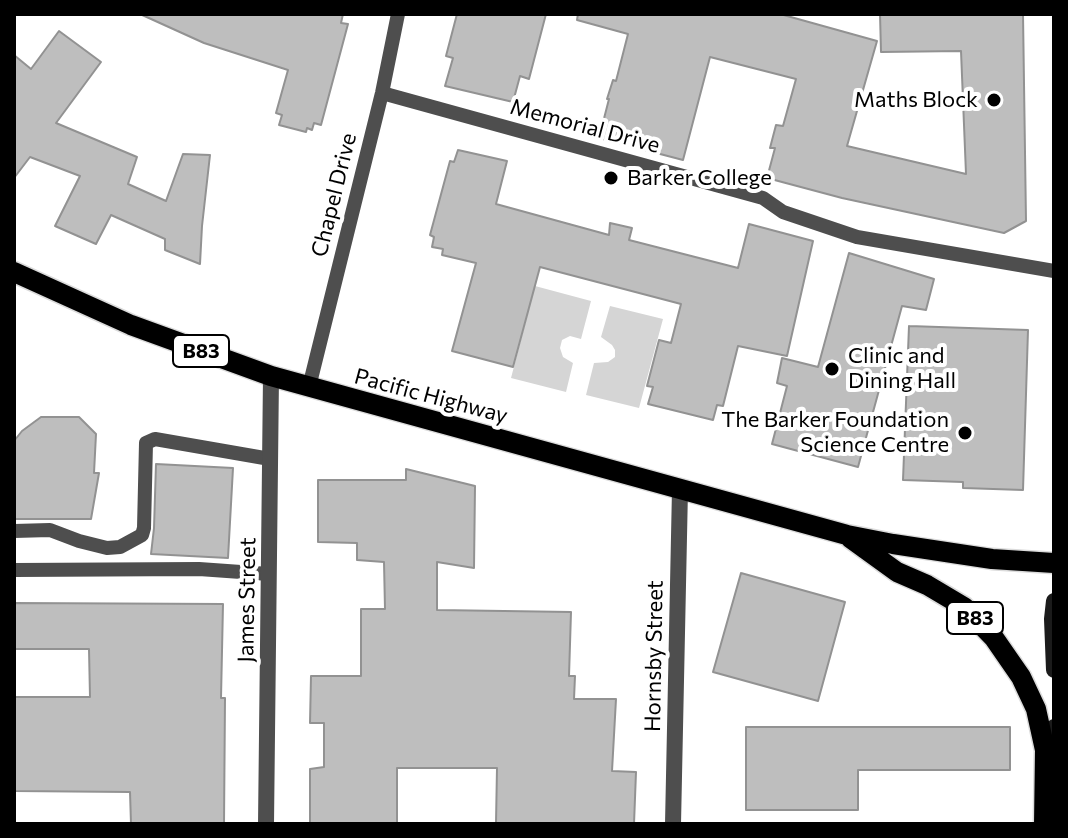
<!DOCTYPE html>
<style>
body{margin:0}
#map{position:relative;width:1068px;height:838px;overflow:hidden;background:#fff;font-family:Commissioner,sans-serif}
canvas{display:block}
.frame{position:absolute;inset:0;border:16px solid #000;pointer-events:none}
</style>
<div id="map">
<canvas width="1068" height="838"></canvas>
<div class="frame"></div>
</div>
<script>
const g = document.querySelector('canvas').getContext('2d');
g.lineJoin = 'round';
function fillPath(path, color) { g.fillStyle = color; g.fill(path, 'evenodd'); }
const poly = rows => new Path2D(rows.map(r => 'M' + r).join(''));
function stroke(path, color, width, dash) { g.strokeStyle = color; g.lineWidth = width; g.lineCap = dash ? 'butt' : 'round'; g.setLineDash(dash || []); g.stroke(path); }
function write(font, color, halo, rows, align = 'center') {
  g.font = font + ' Commissioner,sans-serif'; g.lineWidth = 8; g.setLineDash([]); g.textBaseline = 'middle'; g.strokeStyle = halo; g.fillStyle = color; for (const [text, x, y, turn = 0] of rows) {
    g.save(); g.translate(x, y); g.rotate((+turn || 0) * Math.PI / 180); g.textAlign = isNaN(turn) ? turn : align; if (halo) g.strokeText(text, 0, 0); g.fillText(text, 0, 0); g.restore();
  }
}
fillPath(poly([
 [535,286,591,301,581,339,570,336,562,340,560,348,563,357,573,363,566,392,511,378],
 [610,306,663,319,639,408,586,395,594,363,608,362,615,357,615,350,612,345,601,337]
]), '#d5d5d5');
const building = poly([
 [140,14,343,14,341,23,348,24,321,125,314,123,312,130,307,128,306,132,279,125,282,115,276,113,288,70,204,43,140,14],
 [457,14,546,14,529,79,520,76,513,102,445,86,453,58,446,56,457,14],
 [578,14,780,14,877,41,847,146,966,174,961,51,881,52,880,14,1023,14,1026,221,1004,233,842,198,767,178,775,148,770,148,776,125,783,126,796,79,710,57,683,160,599,138,609,99,607,99,613,80,616,81,628,34,577,20,578,14],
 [59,31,101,62,56,123,137,157,128,184,166,201,183,154,210,155,202,226,200,264,165,250,165,239,111,215,96,244,55,226,80,176,30,157,14,178,14,55,31,69,59,31],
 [458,150,507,161,496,204,609,235,610,223,632,228,629,240,738,268,749,224,813,241,787,356,738,346,723,406,717,405,713,420,648,404,653,387,647,386,659,340,671,343,681,304,540,267,513,367,452,351,476,263,442,255,443,249,432,247,434,237,430,235,450,161,454,162,458,150],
 [849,253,934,279,926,310,902,306,858,467,772,444,787,386,777,383,782,358,818,367,849,253],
 [909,326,1028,330,1023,490,963,488,963,482,903,480,909,326],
 [41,417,79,417,96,434,94,473,99,473,91,519,14,519,14,441,22,431,41,417],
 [156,464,233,468,228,558,151,554,154,528,156,464],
 [406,469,475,486,474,568,437,562,437,610,571,612,569,676,575,676,574,699,616,699,612,771,636,772,634,824,496,823,497,768,397,768,397,824,310,824,310,769,324,767,324,723,310,723,311,676,361,676,361,609,385,609,384,562,357,560,357,543,318,542,318,480,406,480,406,469],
 [741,573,845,602,818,701,713,672,741,573],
 [14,603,223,604,221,698,225,698,224,824,131,824,130,792,14,791,14,697,90,697,89,649,14,649,14,603],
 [746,727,1010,727,1010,770,858,770,858,810,746,810,746,727]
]);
fillPath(building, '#bebebe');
stroke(building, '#929292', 2);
const primary = poly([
 [14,272,131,325,271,376,847,535,893,544,992,559,1054,563],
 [850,538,897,572,927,585,964,607,994,638,1021,677,1036,709,1045,750,1044,824]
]);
stroke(primary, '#dbdbdb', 23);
stroke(poly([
 [382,93,763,198,783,212,857,237,1054,271],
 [309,387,382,93,398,14],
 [14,531,50,530,79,541,107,548,120,547,142,535,144,528,146,443,155,439,270,459],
 [14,570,199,569,269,574]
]), '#4e4e4e', 14);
stroke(poly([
 [266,824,271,376],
 [673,824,680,489]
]), '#4e4e4e', 16);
stroke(poly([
 [1054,601,1052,619,1054,670],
 [1045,750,1054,727]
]), '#1b1b1b', 16);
stroke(primary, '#000', 20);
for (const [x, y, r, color] of [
 [994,100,8,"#000"],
 [611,178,8,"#000"],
 [832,369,8,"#000"],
 [965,433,8,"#000"]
]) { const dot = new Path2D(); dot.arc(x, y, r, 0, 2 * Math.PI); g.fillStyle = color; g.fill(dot); stroke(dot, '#fff', 3); }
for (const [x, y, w] of [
 [201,351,56],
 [975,618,56]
]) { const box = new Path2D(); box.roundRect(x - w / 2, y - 16, w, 32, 6); g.fillStyle = '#fff'; g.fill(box); stroke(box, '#000', 2); }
write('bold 20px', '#000', null, [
 ["B83",201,351],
 ["B83",975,618]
]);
write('22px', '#000', '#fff', [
 ["Maths Block",978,100],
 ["Barker College",627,178,"left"],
 ["Clinic and",848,356,"left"],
 ["Dining Hall",848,381,"left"],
 ["The Barker Foundation",949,420],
 ["Science Centre",949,445]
], 'right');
write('22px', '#000', '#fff', [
 ["Memorial Drive",585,126,15],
 ["Chapel Drive",334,195,-76],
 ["Pacific Highway",431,396,15],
 ["James Street",247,600,-89],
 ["Hornsby Street",654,656,-89]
]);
</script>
